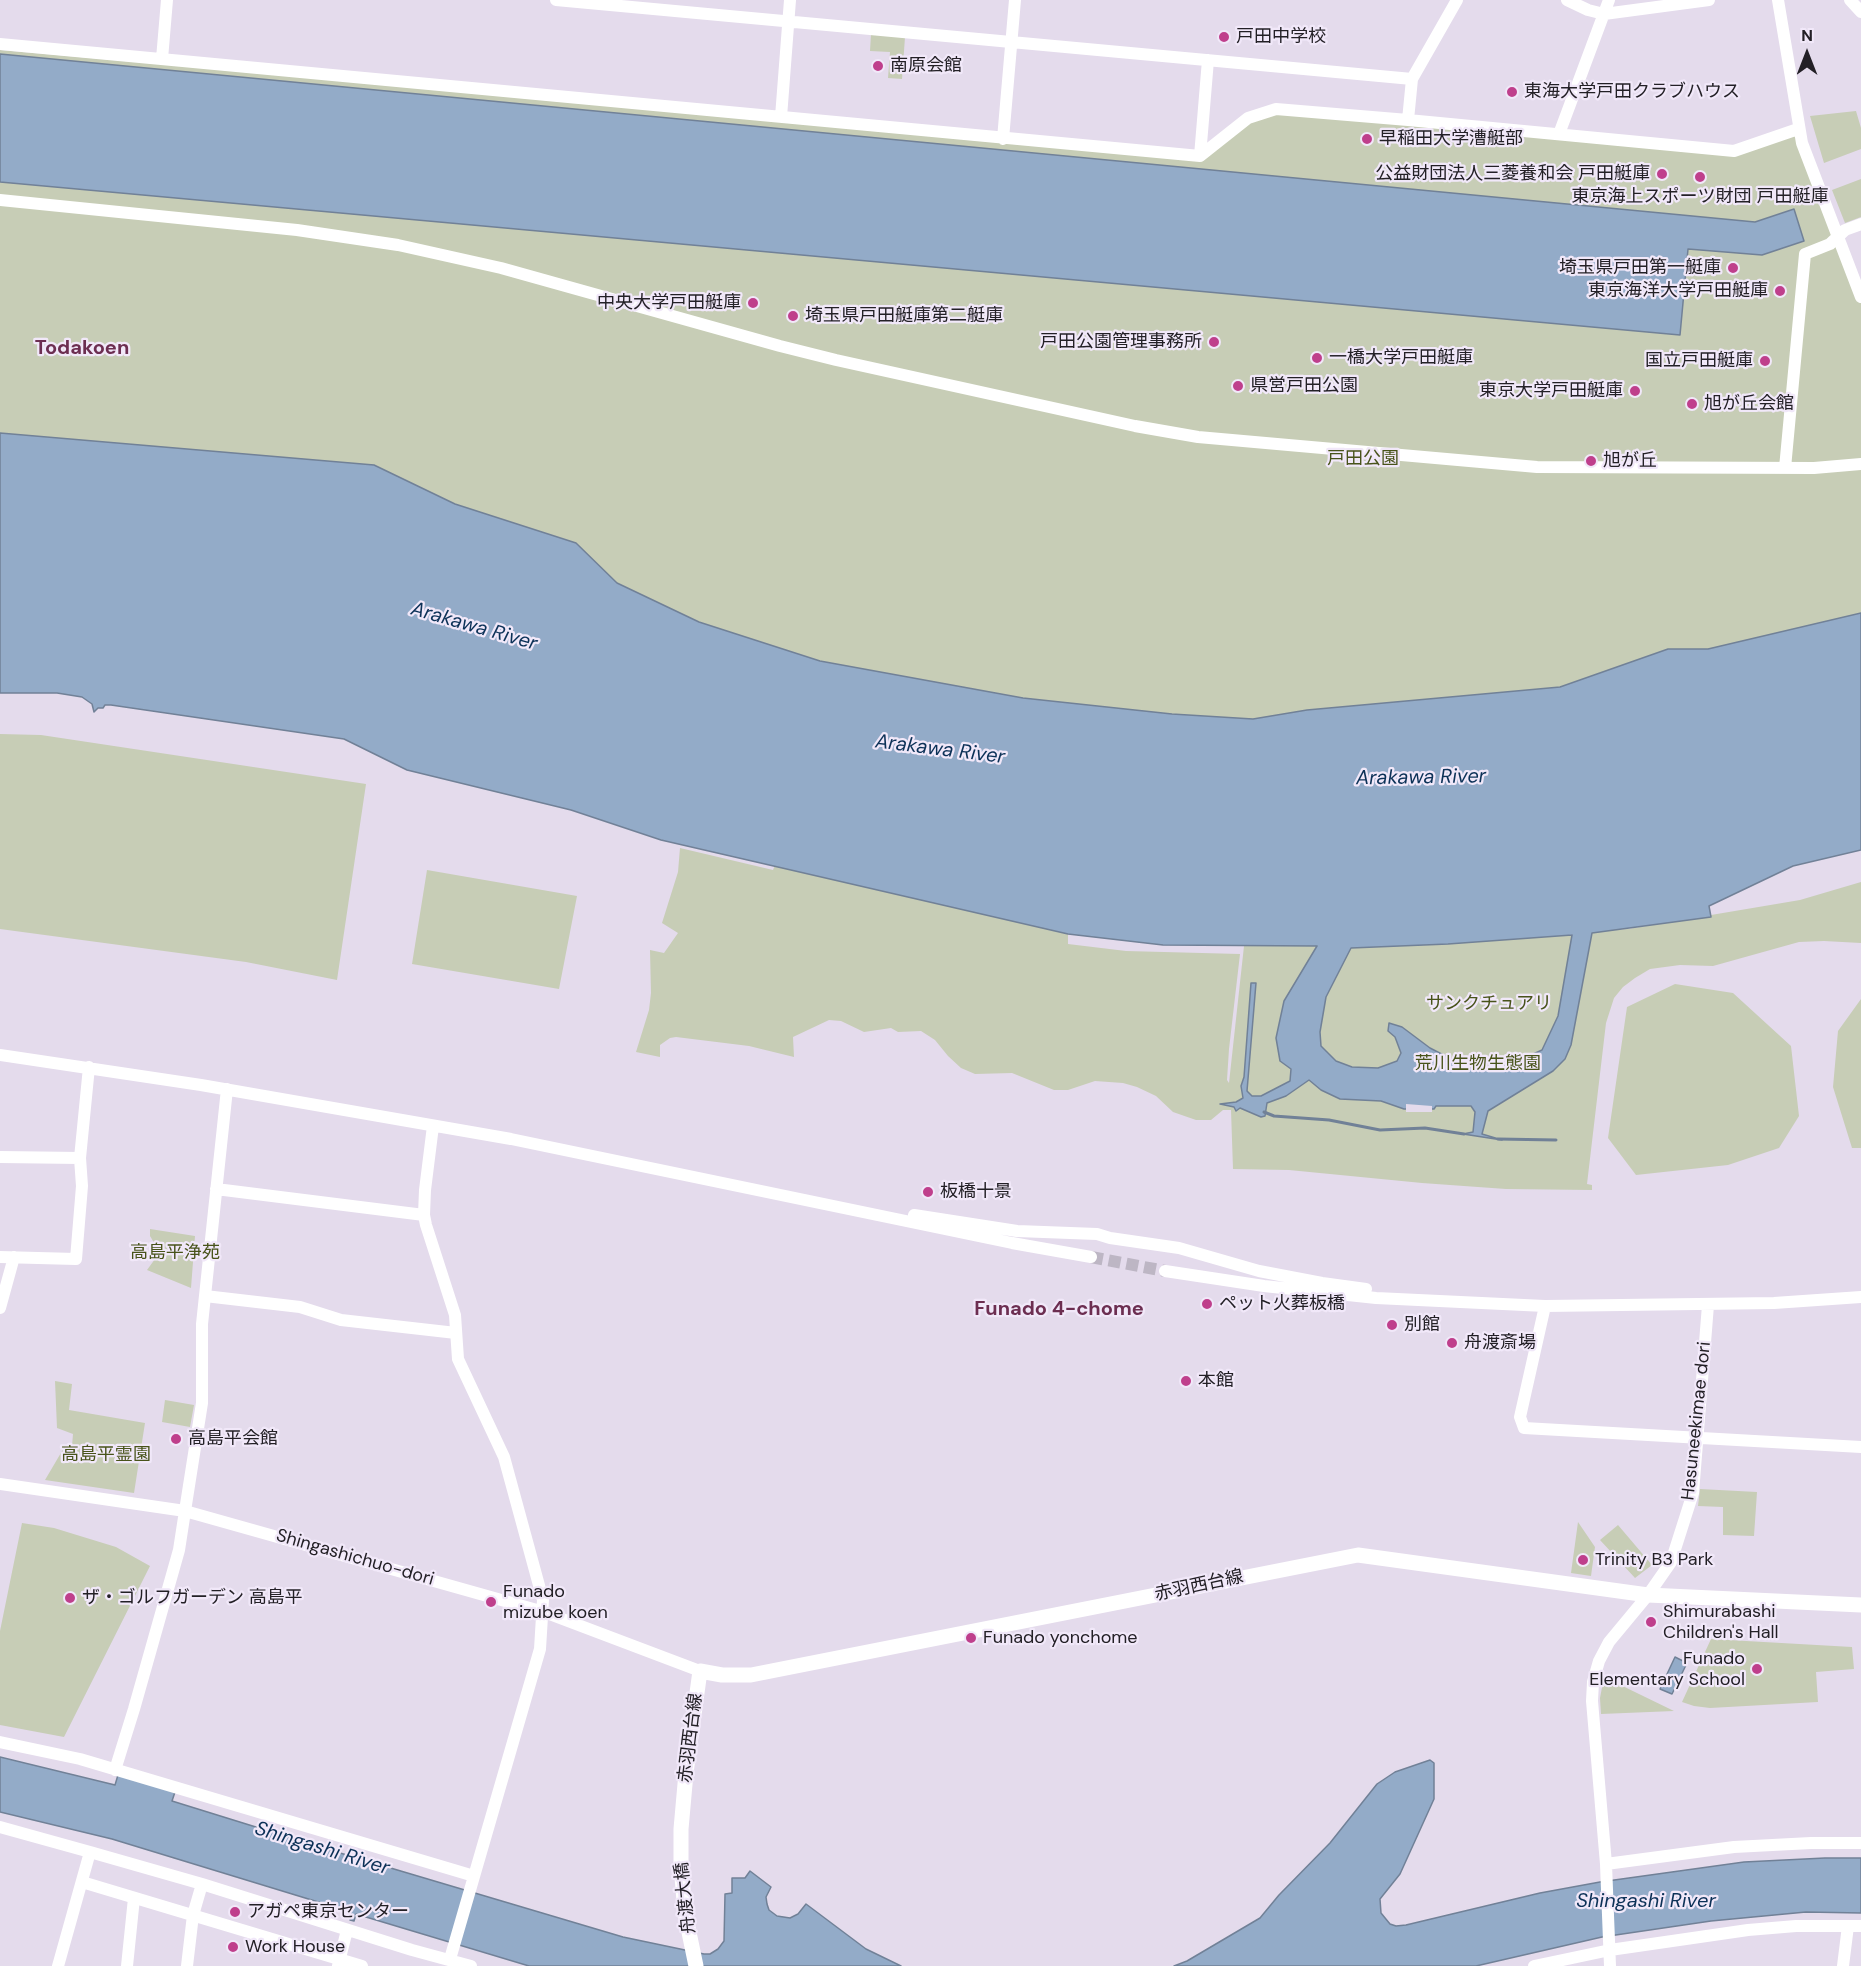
<!DOCTYPE html>
<meta charset="utf-8">
<style>
body{margin:0}
#map{position:relative;width:1861px;height:1966px;overflow:hidden;background:#e4dbec;font-family:"DM Sans",sans-serif}
canvas{display:block}
.north{position:absolute;left:1777px;top:24px;width:60px;height:60px;-webkit-text-stroke:4px #f1e8f9;paint-order:stroke;rotate:0deg;font-size:16px;font-weight:700;line-height:24px;text-align:center;color:#232026}
.north::after{content:'';display:block;margin:auto;width:21px;height:27px;background:#232026;clip-path:polygon(50% 0,100% 100%,50% 72%,0 100%)}
</style>
<div id="map">
<canvas width="1861" height="1966"></canvas>
<div class="north">N</div>
</div>
<script>
const g = document.querySelector('canvas').getContext('2d');
g.lineJoin = 'round';
function fillPath(path, color) { g.fillStyle = color; g.fill(path, 'evenodd'); }
const poly = rows => new Path2D(rows.map(r => 'M' + r).join(''));
function stroke(path, color, width, dash) { g.strokeStyle = color; g.lineWidth = width; g.lineCap = dash ? 'butt' : 'round'; g.setLineDash(dash || []); g.stroke(path); }
function write(font, color, halo, rows, align = 'center') {
  g.font = font + ' "DM Sans","Noto Sans JP",sans-serif'; g.lineWidth = 4.5; g.setLineDash([]); g.textBaseline = 'middle'; g.strokeStyle = halo; g.fillStyle = color; for (const [text, x, y, turn = 0] of rows) {
    g.save(); g.translate(x, y); g.rotate((+turn || 0) * Math.PI / 180); g.textAlign = isNaN(turn) ? turn : align; if (halo) g.strokeText(text, 0, 0); g.fillText(text, 0, 0); g.restore();
  }
}
fillPath(poly([
 [871,34,905,37,902,79,888,78,890,52,870,51],
 [0,50,1199,156,1248,118,1284,110,1734,151,1798,129,1861,294,1861,743,1596,797,0,555],
 [1856,111,1861,128,1861,149,1824,163,1810,116],
 [1861,179,1861,217,1845,223,1832,190],
 [0,734,41,735,366,784,337,980,246,962,0,929],
 [680,848,773,870,775,865,1068,934,1068,944,1126,951,1240,954,1229,1049,1227,1080,1229,1083,1244,946,1317,946,1628,929,1800,900,1861,882,1861,943,1824,941,1799,942,1713,966,1680,965,1650,969,1635,978,1623,987,1614,998,1606,1023,1587,1184,1592,1185,1592,1190,1506,1189,1422,1183,1289,1170,1233,1169,1231,1110,1223,1110,1211,1120,1196,1120,1173,1112,1156,1096,1137,1087,1123,1083,1095,1081,1068,1090,1054,1090,1012,1073,975,1074,961,1068,948,1056,935,1040,921,1031,898,1032,891,1028,864,1032,841,1021,829,1020,793,1037,794,1057,749,1046,676,1037,670,1038,660,1045,660,1057,636,1052,649,1010,651,993,650,950,664,953,678,933,662,923,678,872],
 [427,870,577,896,559,989,412,964],
 [1675,984,1733,993,1791,1046,1799,1116,1779,1148,1728,1165,1636,1175,1608,1138,1627,1007],
 [1861,999,1861,1148,1852,1148,1833,1087,1838,1031],
 [150,1229,195,1236,191,1288,147,1270,155,1259,156,1246,150,1236],
 [55,1381,72,1384,69,1410,145,1423,134,1493,45,1480,65,1446,72,1446,73,1434,57,1428],
 [165,1400,194,1405,190,1427,162,1422],
 [1700,1489,1757,1492,1754,1536,1723,1535,1723,1507,1698,1506],
 [1578,1522,1595,1547,1591,1576,1571,1573],
 [22,1523,54,1528,116,1547,150,1566,64,1737,0,1725,0,1631],
 [1618,1525,1652,1565,1635,1578,1600,1540],
 [1711,1639,1852,1647,1854,1669,1816,1672,1818,1702,1710,1708,1694,1706,1682,1702],
 [1604,1677,1674,1711,1601,1714,1600,1698]
]), '#c7cdb6');
const water = poly([
 [0,54,1755,222,1794,209,1804,241,1762,255,1688,249,1680,335,0,182,0,54],
 [0,433,374,465,455,504,576,543,617,583,699,622,820,661,1023,698,1172,714,1253,719,1307,710,1560,687,1668,649,1708,649,1861,613,1861,850,1793,866,1709,906,1711,917,1592,933,1571,1045,1565,1059,1553,1071,1488,1111,1482,1134,1502,1140,1463,1134,1473,1132,1475,1112,1471,1106,1436,1106,1434,1109,1404,1109,1381,1101,1340,1099,1321,1090,1309,1080,1286,1096,1267,1103,1265,1116,1261,1117,1240,1108,1236,1111,1234,1107,1220,1104,1236,1102,1243,1098,1241,1086,1244,1077,1251,983,1256,983,1247,1091,1252,1096,1261,1096,1290,1081,1291,1069,1280,1061,1276,1038,1284,1001,1317,946,1163,945,1068,934,661,840,571,810,407,770,344,739,111,705,105,705,103,708,98,708,94,712,92,704,82,697,57,693,0,693,0,433],
 [1572,935,1558,1016,1542,1050,1518,1061,1495,1067,1474,1067,1455,1061,1430,1048,1402,1027,1389,1023,1388,1031,1395,1037,1401,1053,1397,1061,1378,1068,1352,1067,1336,1061,1321,1046,1320,1032,1326,997,1351,948,1448,944,1572,935],
 [1675,1657,1687,1663,1672,1694,1660,1689,1675,1657],
 [0,1757,115,1785,118,1775,175,1792,172,1801,330,1850,623,1937,704,1954,710,1954,718,1949,724,1941,725,1894,732,1893,732,1878,745,1878,750,1871,771,1887,766,1897,767,1904,769,1910,777,1916,790,1918,798,1914,806,1904,866,1949,901,1966,529,1966,356,1914,354,1921,350,1920,351,1912,112,1839,0,1812,0,1757],
 [1430,1760,1434,1763,1434,1799,1400,1874,1380,1899,1381,1913,1390,1924,1396,1926,1406,1925,1540,1893,1600,1882,1744,1862,1825,1858,1861,1858,1861,1913,1806,1912,1711,1921,1602,1937,1476,1966,1174,1966,1187,1961,1260,1918,1279,1895,1330,1843,1377,1784,1395,1772,1430,1760]
]);
fillPath(water, '#93abc8');
stroke(water, '#718197', 1.5);
fillPath(poly([
 [1406,1104,1432,1106,1432,1112,1406,1112]
]), '#e4dbec');
stroke(poly([
 [1264,1112,1274,1116,1329,1120,1380,1130,1425,1128,1464,1134],
 [1498,1139,1556,1140]
]), '#718197', 3);
stroke(poly([
 [1091,1257,1165,1271]
]), '#bdb6c4', 12, [12, 6]);
stroke(poly([
 [556,0,1412,79],
 [1567,0,1588,10,1604,14,1709,0],
 [1778,0,1802,143,1861,297],
 [1850,0,1861,12],
 [0,44,1200,156,1248,118,1276,109,1408,120,1734,151,1798,129],
 [162,59,167,0],
 [781,117,790,0],
 [1408,120,1412,79,1457,0],
 [1559,134,1609,0],
 [1003,139,1015,0],
 [1200,156,1208,60],
 [0,200,297,230,398,245,501,268,780,346,836,360,1135,426,1198,437,1537,467,1814,468,1861,464],
 [1785,468,1805,254,1830,244,1845,230,1861,224],
 [0,1055,201,1085,511,1139,1012,1243,1091,1257],
 [433,1126,425,1190,424,1215,426,1225,455,1315,458,1359,504,1457,543,1600,540,1649,450,1959],
 [0,1157,80,1158],
 [216,1189,424,1215],
 [914,1215,1017,1231,1097,1234,1110,1238,1179,1248,1259,1271,1322,1283,1366,1289],
 [0,1257,76,1259,82,1186,80,1158,89,1067],
 [1165,1271,1264,1286,1376,1298,1545,1306,1774,1303,1861,1297],
 [205,1296,300,1307,341,1320,456,1333],
 [1545,1306,1520,1417,1524,1428,1861,1447],
 [0,1308,14,1257],
 [0,1484,185,1511,544,1612,700,1671],
 [0,1742,80,1759,474,1876],
 [115,1770,134,1709,179,1550,185,1511,202,1403,202,1324,227,1089],
 [0,1827,90,1852],
 [1606,1864,1734,1847,1811,1843,1861,1843],
 [82,1882,362,1966],
 [58,1966,90,1852,202,1884,412,1950,471,1966],
 [127,1966,134,1898],
 [187,1966,193,1915,202,1884],
 [338,1966,347,1930],
 [1534,1966,1610,1950,1748,1930,1796,1926,1861,1926],
 [1610,1966,1606,1864,1592,1701,1593,1682,1599,1661,1609,1642,1648,1595,1671,1562,1693,1493,1708,1305],
 [1843,1966,1848,1926]
]), '#fff', 12);
stroke(poly([
 [696,1966,685,1913,681,1865,681,1829,686,1773,700,1671,722,1675,751,1675,1358,1555,1648,1595,1861,1605]
]), '#fff', 15);
for (const [x, y, r, color] of [
 [1224,37,6,"#bf3f8c"],
 [878,66,6,"#bf3f8c"],
 [1512,92,6,"#bf3f8c"],
 [1367,139,6,"#bf3f8c"],
 [1662,174,6,"#bf3f8c"],
 [1700,177,6,"#bf3f8c"],
 [1733,268,6,"#bf3f8c"],
 [1780,291,6,"#bf3f8c"],
 [753,303,6,"#bf3f8c"],
 [793,316,6,"#bf3f8c"],
 [1214,342,6,"#bf3f8c"],
 [1317,358,6,"#bf3f8c"],
 [1765,361,6,"#bf3f8c"],
 [1238,386,6,"#bf3f8c"],
 [1635,391,6,"#bf3f8c"],
 [1692,404,6,"#bf3f8c"],
 [1591,461,6,"#bf3f8c"],
 [928,1192,6,"#bf3f8c"],
 [1207,1304,6,"#bf3f8c"],
 [1392,1325,6,"#bf3f8c"],
 [1452,1343,6,"#bf3f8c"],
 [1186,1381,6,"#bf3f8c"],
 [176,1439,6,"#bf3f8c"],
 [1583,1560,6,"#bf3f8c"],
 [70,1598,6,"#bf3f8c"],
 [491,1602,6,"#bf3f8c"],
 [1651,1622,6,"#bf3f8c"],
 [971,1638,6,"#bf3f8c"],
 [1757,1669,6,"#bf3f8c"],
 [235,1912,6,"#bf3f8c"],
 [233,1947,6,"#bf3f8c"]
]) { const dot = new Path2D(); dot.arc(x, y, r, 0, 2 * Math.PI); g.fillStyle = color; g.fill(dot); stroke(dot, '#f1e8f9', 2); }
write('18px', '#232026', '#f1e8f9', [
 ["戸田中学校",1236,37],
 ["南原会館",890,66],
 ["東海大学戸田クラブハウス",1524,92],
 ["早稲田大学漕艇部",1379,139],
 ["公益財団法人三菱養和会 戸田艇庫",1650,174,"right"],
 ["東京海上スポーツ財団 戸田艇庫",1700,197,"center"],
 ["埼玉県戸田第一艇庫",1721,268,"right"],
 ["東京海洋大学戸田艇庫",1768,291,"right"],
 ["中央大学戸田艇庫",741,303,"right"],
 ["埼玉県戸田艇庫第二艇庫",805,316],
 ["戸田公園管理事務所",1202,342,"right"],
 ["一橋大学戸田艇庫",1329,358],
 ["国立戸田艇庫",1753,361,"right"],
 ["県営戸田公園",1250,386],
 ["東京大学戸田艇庫",1623,391,"right"],
 ["旭が丘会館",1704,404],
 ["旭が丘",1603,461],
 ["板橋十景",940,1192],
 ["ペット火葬板橋",1219,1304],
 ["別館",1404,1325],
 ["舟渡斎場",1464,1343],
 ["本館",1198,1381],
 ["高島平会館",188,1439],
 ["Trinity B3 Park",1595,1560],
 ["Funado",503,1592],
 ["mizube koen",503,1613],
 ["ザ・ゴルフガーデン 高島平",82,1598],
 ["Shimurabashi",1663,1612],
 ["Children's Hall",1663,1633],
 ["Funado yonchome",983,1638],
 ["Funado",1745,1659,"right"],
 ["Elementary School",1745,1680,"right"],
 ["アガペ東京センター",247,1912],
 ["Work House",245,1947]
], 'left');
write('18px', '#48531a', '#f1e8f9', [
 ["戸田公園",1363,459],
 ["サンクチュアリ",1489,1004],
 ["荒川生物生態園",1478,1064],
 ["高島平浄苑",175,1253],
 ["高島平霊園",106,1455]
]);
write('18px', '#232026', '#f1e8f9', [
 ["Hasuneekimae dori",1697,1421,-84],
 ["Shingashichuo-dori",355,1558,16],
 ["赤羽西台線",1199,1586,-12],
 ["赤羽西台線",691,1738,-83],
 ["舟渡大橋",686,1898,-96]
]);
write('bold 20px', '#6c2e51', '#f1e8f9', [
 ["Todakoen",82,349],
 ["Funado 4-chome",1059,1310]
]);
write('italic 20px', '#0c3157', '#f1e8f9', [
 ["Arakawa River",474,627,16],
 ["Arakawa River",940,750,7],
 ["Arakawa River",1421,778,-1],
 ["Shingashi River",322,1849,17],
 ["Shingashi River",1646,1902]
]);
</script>
